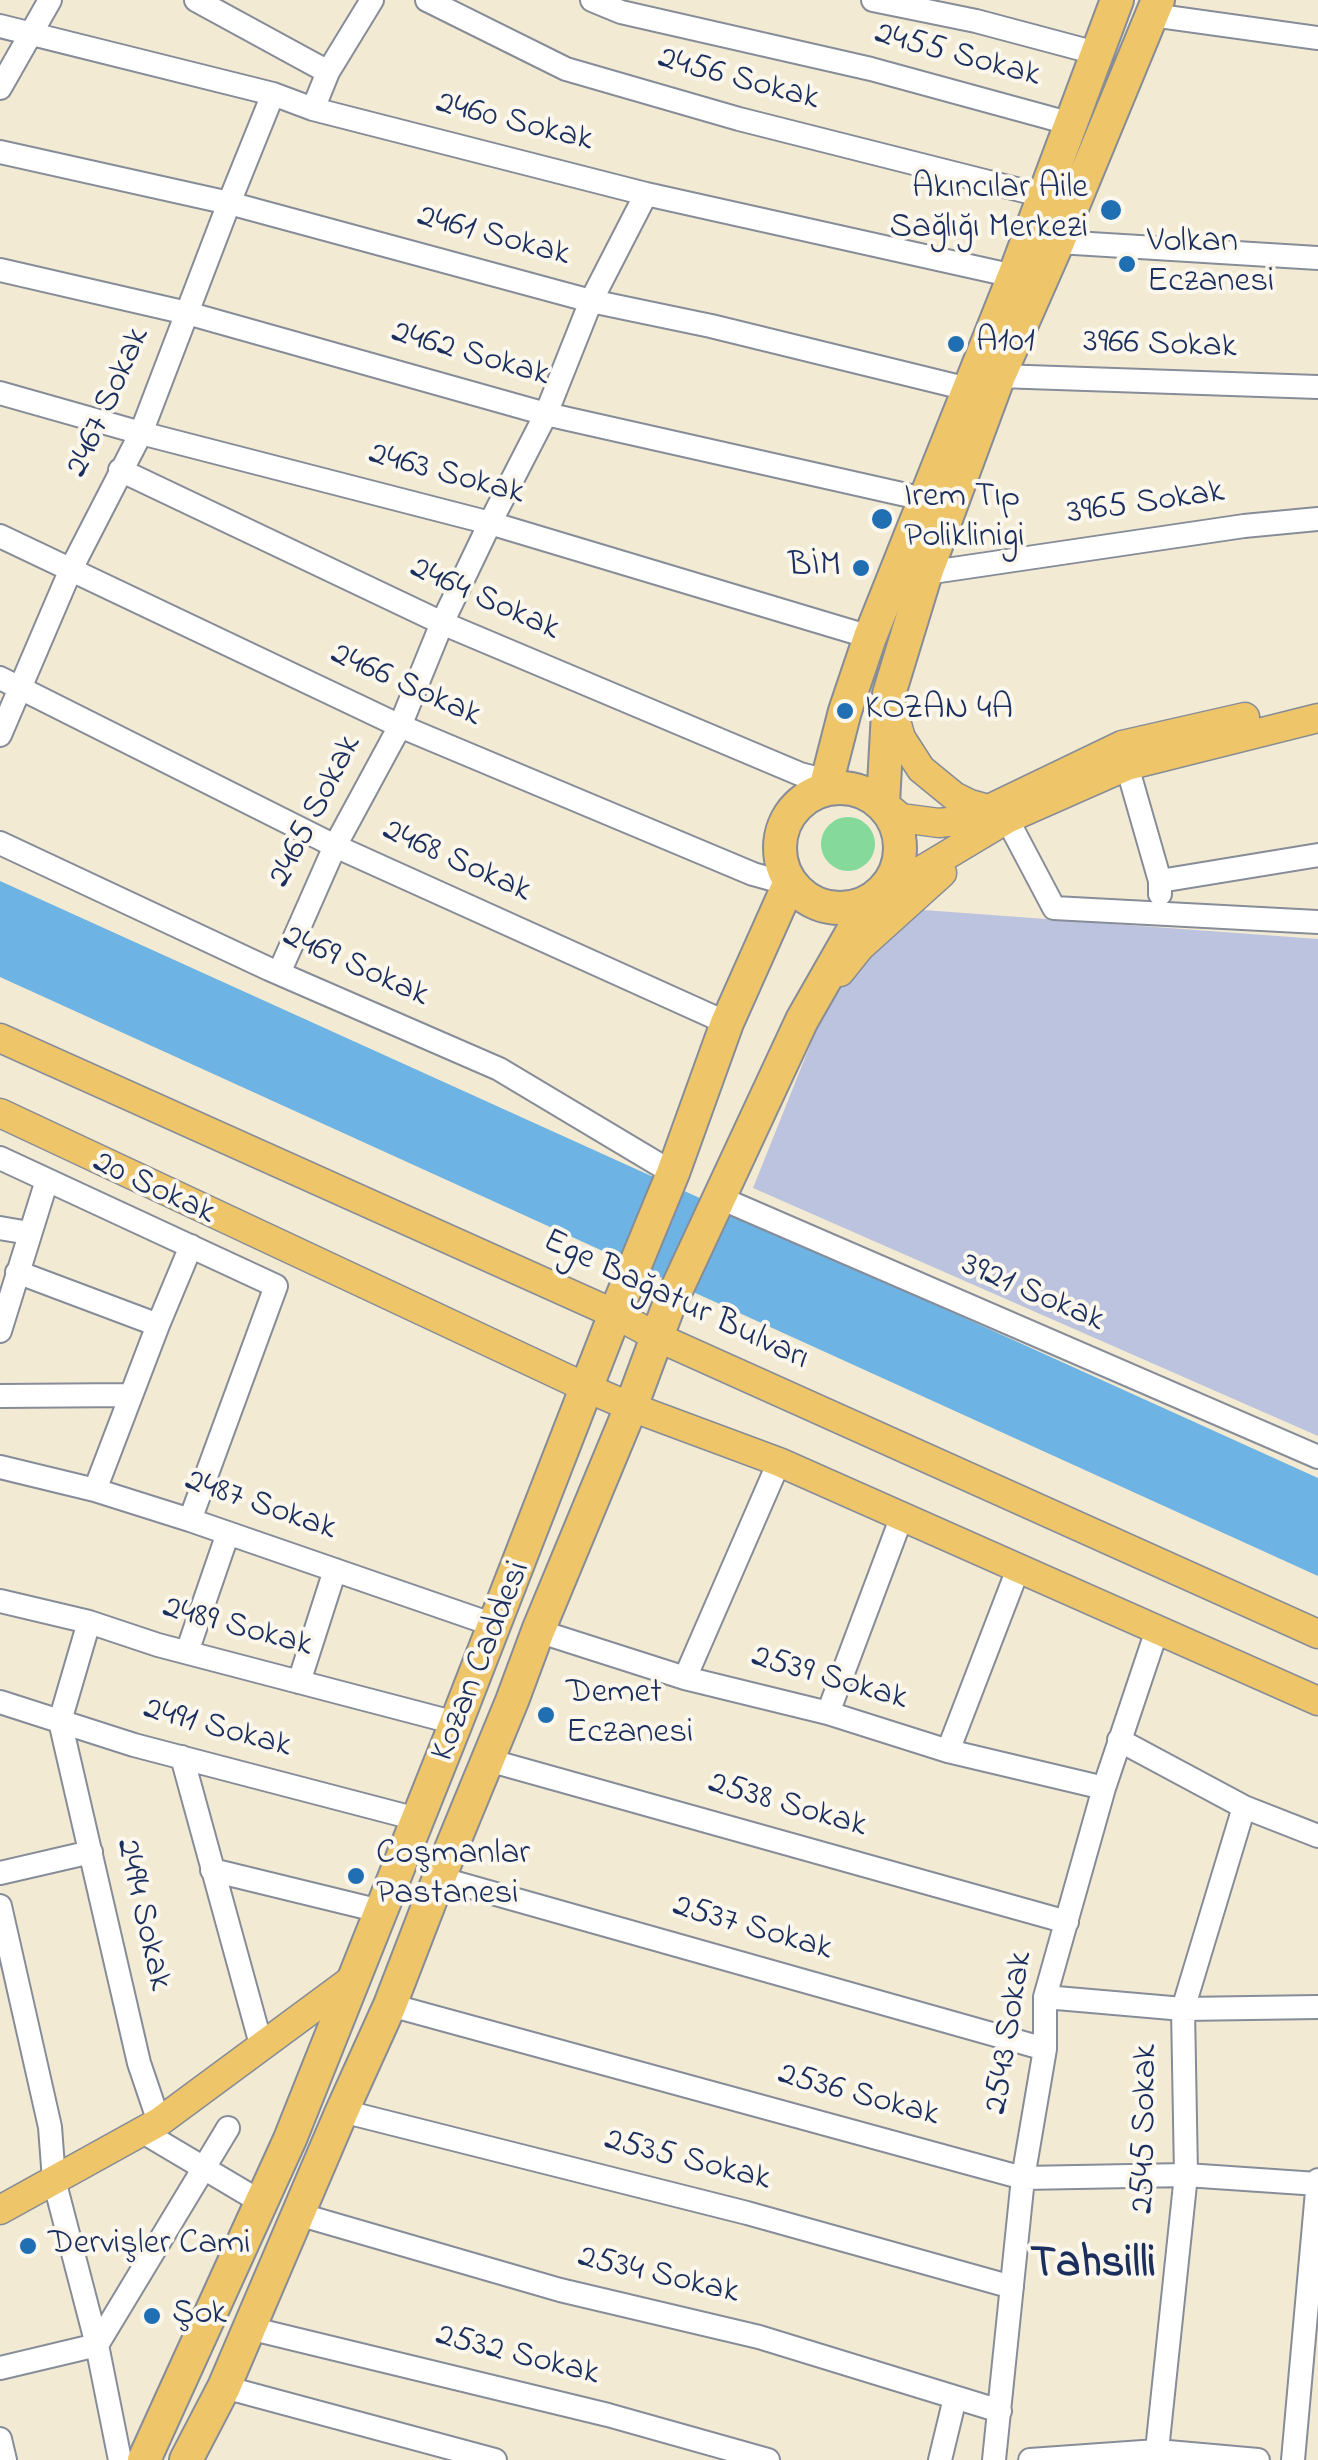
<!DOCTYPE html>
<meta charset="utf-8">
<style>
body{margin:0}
canvas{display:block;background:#f2ead2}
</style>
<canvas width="1318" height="2460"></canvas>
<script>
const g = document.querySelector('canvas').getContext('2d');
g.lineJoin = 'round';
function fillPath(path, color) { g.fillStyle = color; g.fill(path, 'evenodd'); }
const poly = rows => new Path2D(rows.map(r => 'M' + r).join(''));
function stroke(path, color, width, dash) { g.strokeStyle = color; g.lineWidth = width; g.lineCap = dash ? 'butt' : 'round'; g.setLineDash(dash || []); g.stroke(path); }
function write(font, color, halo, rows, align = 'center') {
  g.font = font + ' "Indie Flower",sans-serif'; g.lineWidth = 8; g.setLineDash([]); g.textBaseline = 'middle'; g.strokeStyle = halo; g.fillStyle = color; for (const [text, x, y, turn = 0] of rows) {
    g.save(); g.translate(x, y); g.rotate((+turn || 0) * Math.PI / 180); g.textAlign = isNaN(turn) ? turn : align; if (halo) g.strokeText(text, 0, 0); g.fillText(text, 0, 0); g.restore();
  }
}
fillPath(poly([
 [910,909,1318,939,1318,1436,753,1188,835,983]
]), '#bcc3de');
fillPath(poly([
 '821 844a27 27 0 1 1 54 0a27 27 0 1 1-54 0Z'
]), '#84d99b');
fillPath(poly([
 [0,881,1318,1478,1318,1576,0,977]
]), '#6db3e4');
const minor = poly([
 [196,0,328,72],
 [427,0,566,69,739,119,1044,196],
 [592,0,621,12,871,69,1072,124],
 [873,0,976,21,1096,53],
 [1152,15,1318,38],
 [0,26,273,94,313,109,646,194,1014,276],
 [0,88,50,0],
 [313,109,328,72,372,0],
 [0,152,229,203,591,301,711,326,968,389],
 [1058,242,1318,258],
 [0,270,187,313,546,414,924,499],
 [999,376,1318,387],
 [0,393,141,433,490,523,870,637],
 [120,470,442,623,800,774,827,781],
 [0,536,400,726,753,874,789,884],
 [926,573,1244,526,1318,519],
 [0,678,335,846,727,1023],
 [0,735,71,569,141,433,229,203,273,94],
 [1127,766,1160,881,1160,894],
 [1007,819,1054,908,1318,922],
 [0,843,269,969,499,1069,673,1173],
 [1160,881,1318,855],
 [279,973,335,846,400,726,442,623,490,523,546,414,591,301,646,194],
 [0,1158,276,1286,190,1520],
 [718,1197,1318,1457],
 [0,1228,29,1233],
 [17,1272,158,1325],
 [0,1331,47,1180],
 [0,1396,131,1395],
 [0,1467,95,1490,190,1520,494,1625],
 [95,1490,158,1325,191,1246],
 [0,1601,89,1622,158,1645,456,1723],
 [89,1622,60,1721,139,2063,159,2122],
 [538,1631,685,1678,828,1713,948,1751,1104,1788],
 [187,1652,228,1533],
 [685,1678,779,1462],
 [299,1682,335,1570],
 [0,1702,134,1745,417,1819],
 [828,1713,902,1516],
 [1119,1740,1244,1807,1318,1836],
 [948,1751,1018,1569],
 [182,1757,262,2048],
 [488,1760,1067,1922],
 [212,1870,380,1911],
 [0,1873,91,1852],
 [439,1878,1045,2049],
 [0,1906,50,2127,54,2180,97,2345,120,2460],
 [1045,1997,1183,2009,1318,2007],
 [390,2005,1023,2178,1186,2175,1318,2184],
 [342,2111,747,2213,1012,2287],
 [143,2132,261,2202],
 [298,2214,560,2290,759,2337,1000,2411],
 [249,2328,608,2415,768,2460],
 [0,2368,97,2345,228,2128],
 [224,2387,495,2460],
 [0,2439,5,2460],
 [940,2460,955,2398],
 [994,2460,1023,2178,1045,2049,1045,1997,1104,1788,1157,1630],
 [1030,2460,1157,2451,1258,2460],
 [1156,2460,1186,2175,1183,2009,1244,1807],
 [1293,2460,1318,2180]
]);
const major = poly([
 [892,707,901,738,921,769,954,796,970,804,988,809],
 [883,803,901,818,939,823,966,820,1122,745,1245,717],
 [870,901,1007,819,1127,766,1318,718],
 [840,972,860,947,942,873],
 [0,1038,615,1314,657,1337,1318,1634],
 [0,1113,587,1388,631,1407,779,1462,1318,1701],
 [0,2210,159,2122,354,1978]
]);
const highway = poly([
 '780 848a60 60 0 1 1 120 0a60 60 0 1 1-120 0Z',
 [825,789,845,711,870,637,1014,276,1117,0],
 [883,803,889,694,926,573,999,376,1058,242,1158,0],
 [144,2460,290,2139,456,1723,615,1314,673,1173,727,1023,789,884],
 [186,2460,224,2387,342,2111,390,2005,439,1878,512,1701,538,1631,631,1407,667,1310,802,1020,870,901]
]);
stroke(minor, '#868c98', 26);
stroke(major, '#868c98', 31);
stroke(highway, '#868c98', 36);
stroke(minor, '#fff', 22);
stroke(major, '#eec569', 28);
stroke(highway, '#eec569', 32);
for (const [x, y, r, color] of [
 [1111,210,12,"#1f6fb2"],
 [1127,264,10,"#1f6fb2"],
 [956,344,10,"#1f6fb2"],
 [882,519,12,"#1f6fb2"],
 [861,568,10,"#1f6fb2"],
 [845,711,10,"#1f6fb2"],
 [546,1715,10,"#1f6fb2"],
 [356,1876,10,"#1f6fb2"],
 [28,2246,10,"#1f6fb2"],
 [152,2316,10,"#1f6fb2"]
]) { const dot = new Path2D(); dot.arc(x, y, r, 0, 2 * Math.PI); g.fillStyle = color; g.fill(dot); stroke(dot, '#fbf7ec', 4); }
write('35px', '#1b2f5e', '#fbf7ec', [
 ["2455 Sokak",957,57,15],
 ["2456 Sokak",738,81,15],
 ["2460 Sokak",514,124,14],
 ["2461 Sokak",493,238,15],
 ["3966 Sokak",1160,347,2],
 ["2462 Sokak",470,356,16],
 ["2467 Sokak",110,403,-66],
 ["2463 Sokak",446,476,15],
 ["3965 Sokak",1146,505,-8],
 ["2464 Sokak",484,601,24],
 ["2466 Sokak",405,687,24],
 ["2465 Sokak",317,812,-63],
 ["2468 Sokak",456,863,24],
 ["2469 Sokak",355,968,24],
 ["20 Sokak",153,1190,25],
 ["3921 Sokak",1032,1295,23],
 ["Ege Bağatur Bulvarı",675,1302,25],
 ["2487 Sokak",260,1507,19],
 ["2489 Sokak",237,1629,15],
 ["Kozan Caddesi",483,1662,-68],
 ["2539 Sokak",829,1680,16],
 ["2491 Sokak",217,1730,15],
 ["2538 Sokak",787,1807,16],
 ["2494 Sokak",141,1915,77],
 ["2537 Sokak",752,1930,16],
 ["2543 Sokak",1011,2033,-81],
 ["2536 Sokak",858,2097,15],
 ["2545 Sokak",1147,2129,-89],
 ["2535 Sokak",687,2162,14],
 ["2534 Sokak",658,2277,13],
 ["2532 Sokak",517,2357,14]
]);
write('35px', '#1b2f5e', '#fbf7ec', [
 ["Akıncılar Aile",1088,190,"right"],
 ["Sağlığı Merkezi",1088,230,"right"],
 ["Volkan",1147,244],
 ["Eczanesi",1147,284],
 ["A101",976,344],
 ["Irem Tıp",904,499],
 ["Poliklinigi",904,539],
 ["BİM",841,568,"right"],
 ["KOZAN 4A",865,711],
 ["Demet",566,1695],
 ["Eczanesi",566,1735],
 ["Coşmanlar",376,1856],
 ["Pastanesi",376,1896],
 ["Dervişler Cami",48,2246],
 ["Şok",172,2316]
], 'left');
write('bold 45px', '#1b2f5e', '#fbf7ec', [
 ["Tahsilli",1093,2268]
]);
</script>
